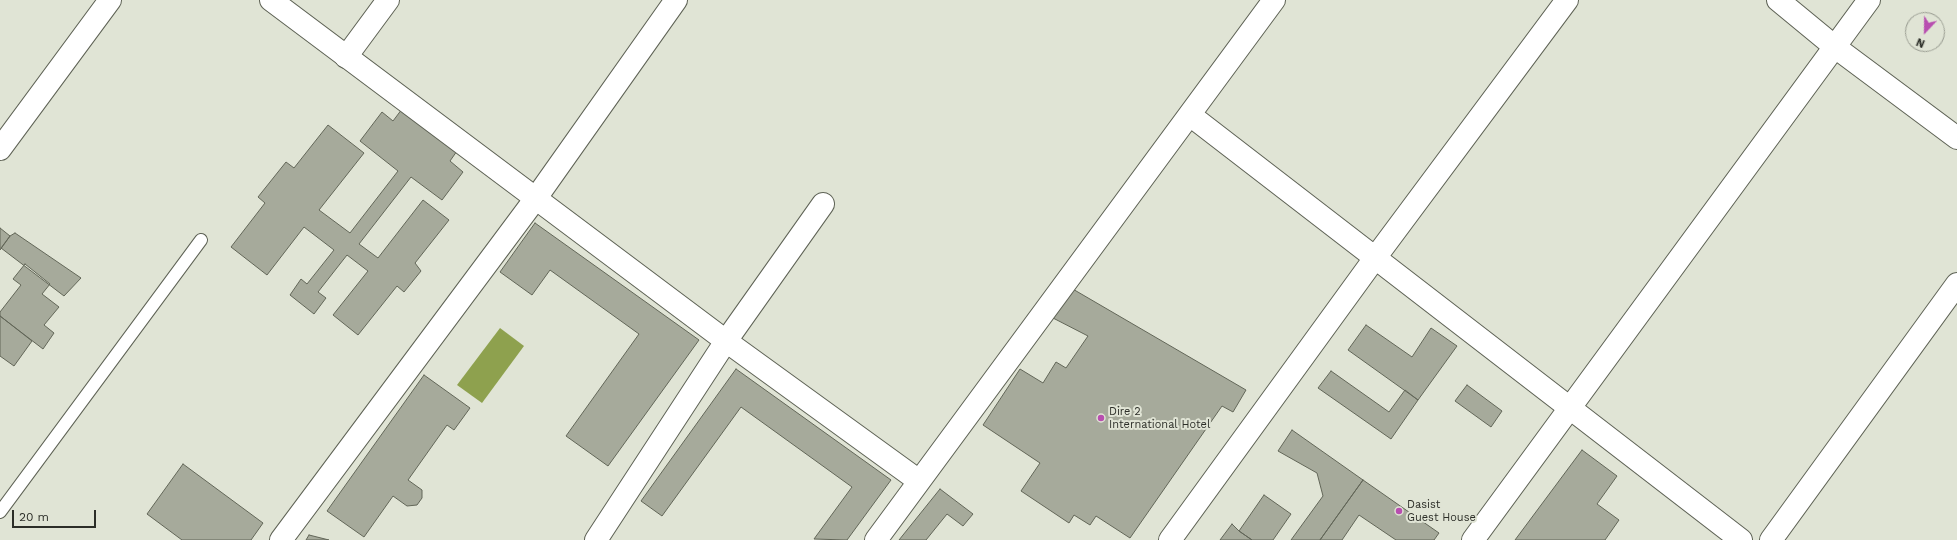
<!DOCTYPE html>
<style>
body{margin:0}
#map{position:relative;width:1957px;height:540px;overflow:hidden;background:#e0e4d5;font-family:"Work Sans",sans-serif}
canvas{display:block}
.north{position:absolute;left:1905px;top:12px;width:40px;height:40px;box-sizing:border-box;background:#e0e4d5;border:1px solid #989b90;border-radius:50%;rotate:202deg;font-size:11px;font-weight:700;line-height:16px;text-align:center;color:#2c2e28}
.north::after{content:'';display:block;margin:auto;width:14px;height:18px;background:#b84eb0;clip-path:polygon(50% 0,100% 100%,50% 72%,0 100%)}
.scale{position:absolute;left:12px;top:510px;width:84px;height:18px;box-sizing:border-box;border:2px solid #2c2e28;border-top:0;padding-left:5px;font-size:12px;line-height:14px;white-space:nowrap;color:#2c2e28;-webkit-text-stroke:3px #e0e4d5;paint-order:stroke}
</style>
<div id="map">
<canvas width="1957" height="540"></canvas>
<div class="north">N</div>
<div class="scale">20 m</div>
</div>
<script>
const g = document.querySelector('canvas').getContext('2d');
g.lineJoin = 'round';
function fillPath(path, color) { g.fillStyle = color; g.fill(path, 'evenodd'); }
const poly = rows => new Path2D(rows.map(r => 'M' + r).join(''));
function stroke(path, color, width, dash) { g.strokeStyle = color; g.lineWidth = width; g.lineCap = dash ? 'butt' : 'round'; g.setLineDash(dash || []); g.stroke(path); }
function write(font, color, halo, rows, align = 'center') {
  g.font = font + ' "Work Sans",sans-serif'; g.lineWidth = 4; g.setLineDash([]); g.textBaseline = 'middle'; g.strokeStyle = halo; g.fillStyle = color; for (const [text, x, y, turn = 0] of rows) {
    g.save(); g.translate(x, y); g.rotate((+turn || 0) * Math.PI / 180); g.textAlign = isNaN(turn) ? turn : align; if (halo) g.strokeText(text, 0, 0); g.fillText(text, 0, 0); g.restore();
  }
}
fillPath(poly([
 [500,328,524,346,482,403,457,385]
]), '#8ea14e');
const building = poly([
 [402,109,457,151,450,161,463,172,442,200,411,177,359,244,378,258,423,200,449,220,415,263,421,271,404,292,397,286,358,335,333,315,368,271,347,255,318,292,326,298,314,314,290,295,301,279,307,284,334,250,304,227,267,275,231,247,265,203,258,197,286,162,294,168,328,125,364,153,319,210,350,233,398,171,360,141,382,112,393,121,402,109],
 [535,223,699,340,608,466,566,436,639,334,550,270,532,295,500,272,535,223],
 [0,228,10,236,0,250,0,228],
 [15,233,81,278,64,296,1,248,10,236,15,233],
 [25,264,50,284,42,294,59,307,44,325,54,333,43,349,0,316,0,312,21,285,13,279,25,264],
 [1071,288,1246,390,1233,412,1222,406,1130,538,1096,516,1090,525,1074,515,1069,523,1021,491,1040,463,983,425,1020,369,1043,383,1056,362,1066,368,1088,336,1053,318,1071,288],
 [0,316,32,341,14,366,0,356,0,316],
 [1366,325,1412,357,1431,328,1457,346,1418,400,1348,350,1366,325],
 [736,369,891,480,847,540,814,539,852,487,741,407,662,516,641,501,736,369],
 [1331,371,1389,412,1405,390,1418,400,1391,439,1318,388,1331,371],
 [424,375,470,408,454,430,447,425,408,480,422,490,422,498,417,505,407,506,393,496,364,537,327,511,424,375],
 [1467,385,1502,411,1491,427,1455,401,1467,385],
 [1292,430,1363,480,1320,540,1291,540,1323,496,1317,473,1278,451,1292,430],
 [1582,450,1617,476,1597,504,1619,520,1605,540,1515,540,1582,450],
 [183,464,263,523,251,540,182,540,147,514,183,464],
 [1363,480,1439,533,1434,540,1396,540,1359,515,1342,540,1320,540,1363,480],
 [940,489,973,514,963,526,947,514,926,540,899,540,940,489],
 [1264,495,1291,514,1273,540,1252,540,1239,531,1264,495],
 [1232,524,1239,531,1252,540,1220,540,1232,524],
 [309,535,329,540,306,540,309,535]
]);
fillPath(building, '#a6aa9b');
stroke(building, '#626658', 1);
const service = poly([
 [0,512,201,240]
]);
const minor = poly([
 [346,57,388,0],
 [1190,115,1741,540],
 [0,149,110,0],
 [281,540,536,198,676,0],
 [596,540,726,341,823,204],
 [1170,540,1375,258,1567,0],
 [1473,540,1869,0],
 [1771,540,1957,284]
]);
const tertiary = poly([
 [271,0,726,341,919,481],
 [1778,0,1835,47,1957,138],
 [876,540,1274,0]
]);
stroke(service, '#5e6255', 14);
stroke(minor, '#5e6255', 24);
stroke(tertiary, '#5e6255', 24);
stroke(service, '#fff', 12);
stroke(minor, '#fff', 22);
stroke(tertiary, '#fff', 22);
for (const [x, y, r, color] of [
 [1101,418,4,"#b84eb0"],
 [1399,511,4,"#b84eb0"]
]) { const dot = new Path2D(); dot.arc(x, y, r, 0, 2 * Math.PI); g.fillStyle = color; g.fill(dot); stroke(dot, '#e0e4d5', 1.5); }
write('11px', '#2c2e28', '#e0e4d5', [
 ["Dire 2",1109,412],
 ["International Hotel",1109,425],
 ["Dasist",1407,505],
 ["Guest House",1407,518]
], 'left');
</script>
